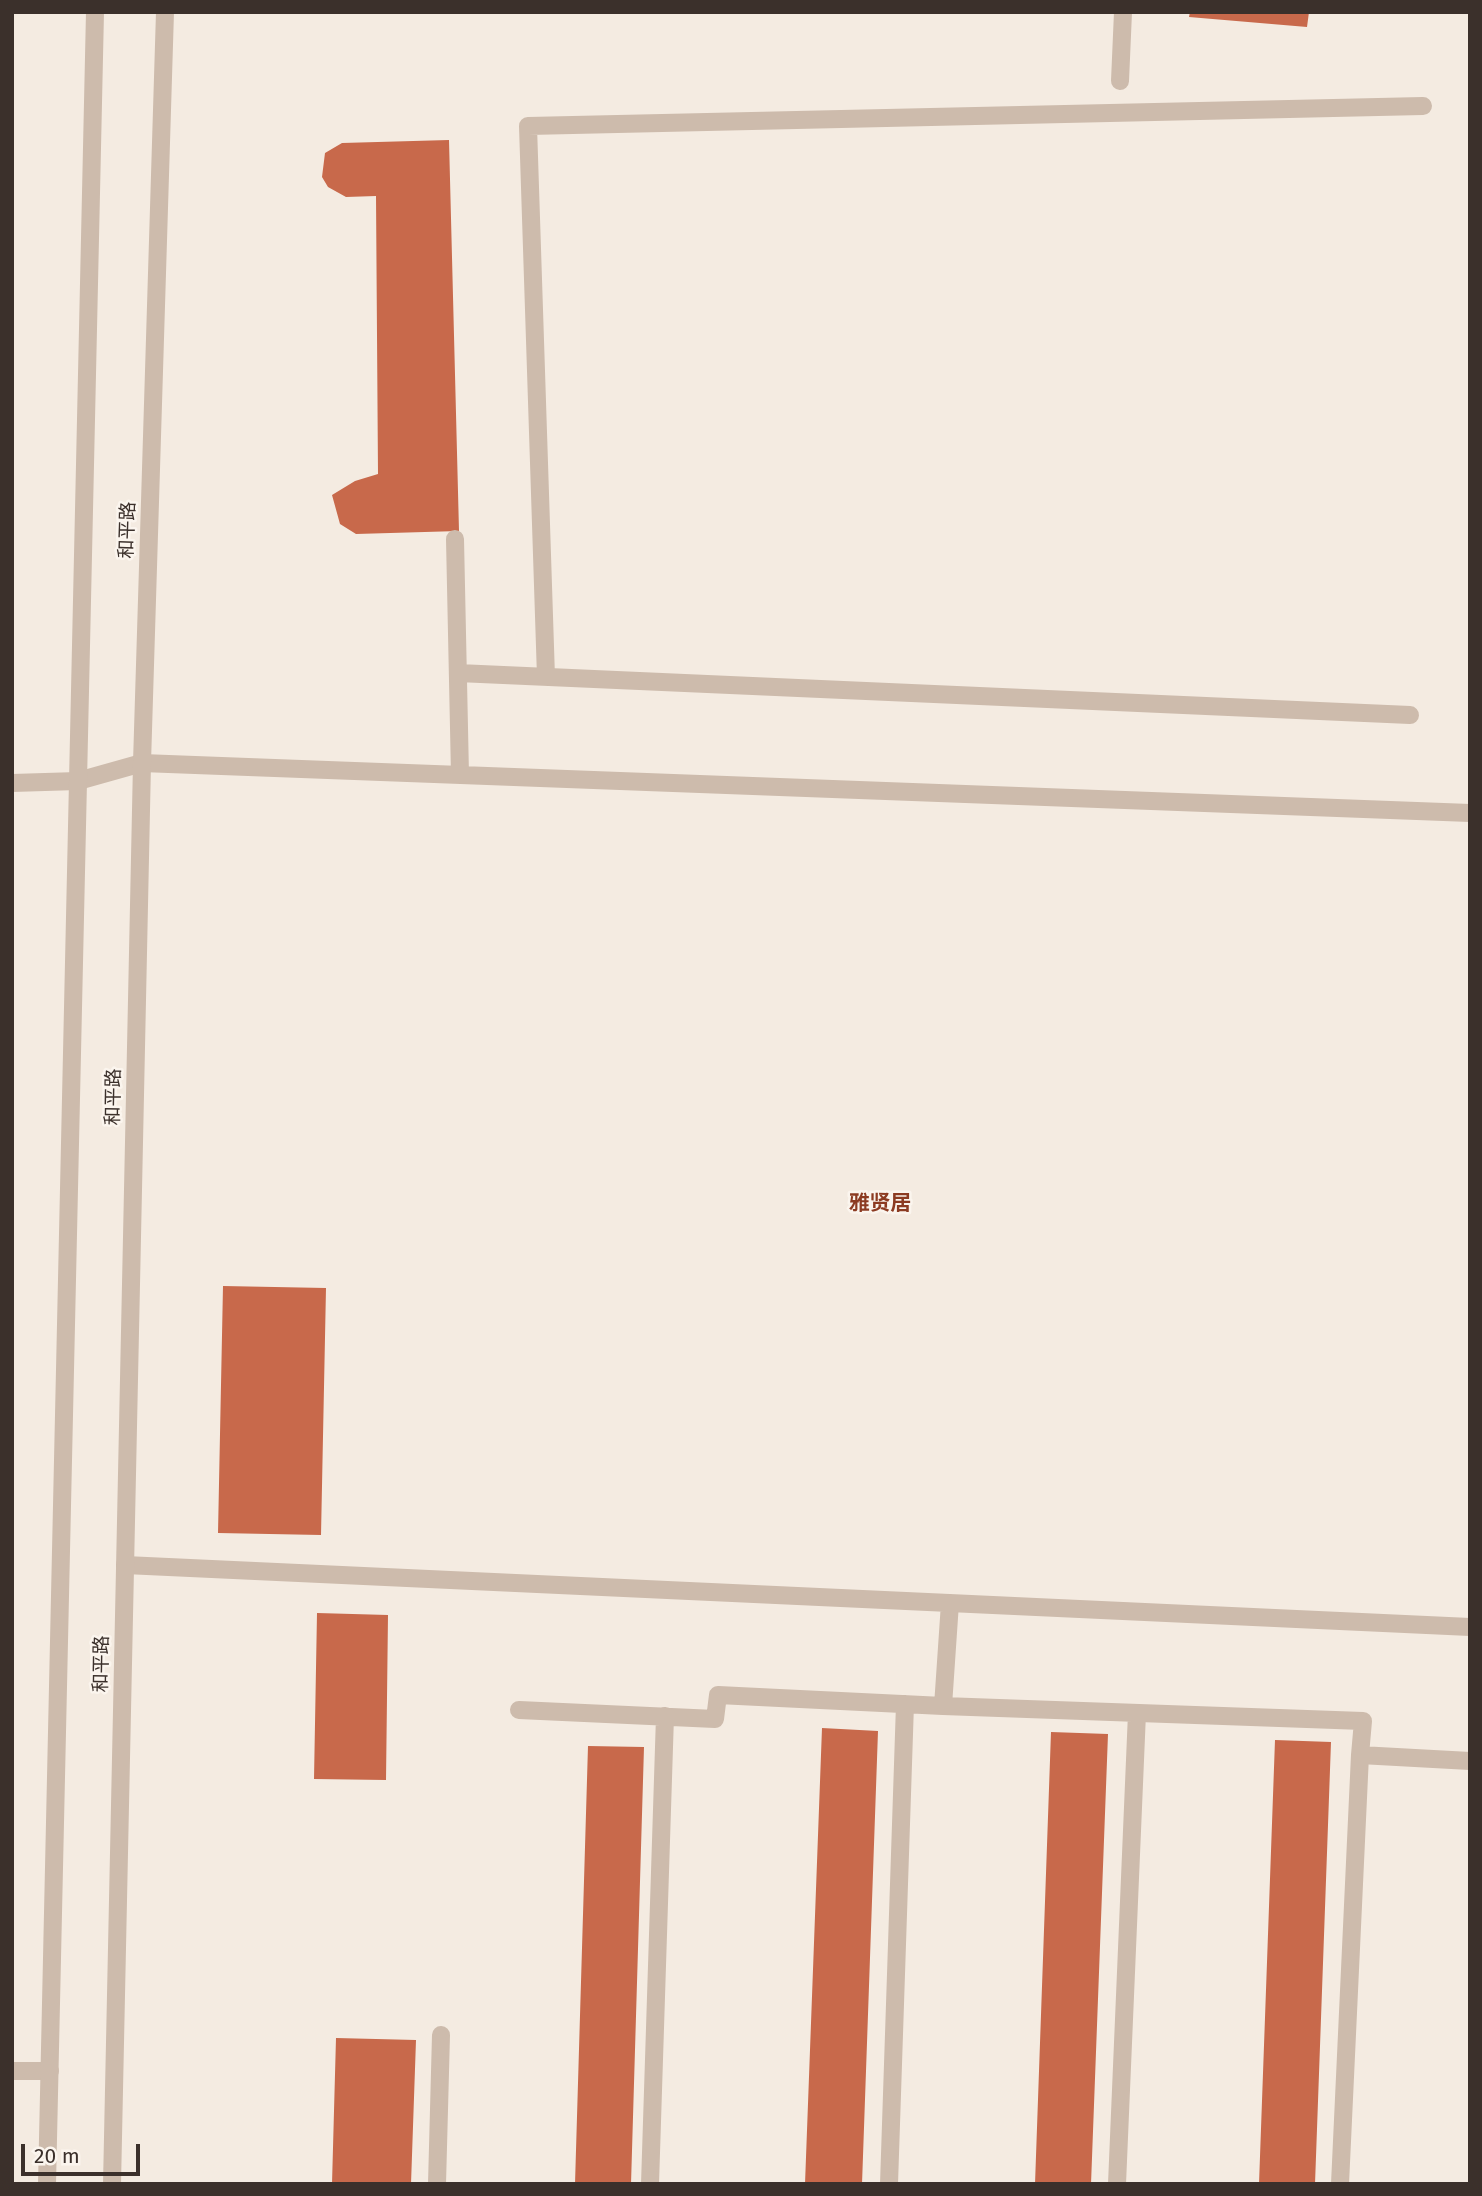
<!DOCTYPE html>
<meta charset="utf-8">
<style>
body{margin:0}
#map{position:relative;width:1482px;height:2196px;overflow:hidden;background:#f4ebe1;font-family:"Fira Sans",sans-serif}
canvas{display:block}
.frame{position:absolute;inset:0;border:14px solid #3b302b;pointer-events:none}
.scale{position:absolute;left:21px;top:2144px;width:119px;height:32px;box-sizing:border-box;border:4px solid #3b302b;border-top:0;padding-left:9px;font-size:21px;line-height:24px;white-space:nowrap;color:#3b302b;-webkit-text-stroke:5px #fbf5ee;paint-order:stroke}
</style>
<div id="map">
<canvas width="1482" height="2196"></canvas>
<div class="frame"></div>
<div class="scale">20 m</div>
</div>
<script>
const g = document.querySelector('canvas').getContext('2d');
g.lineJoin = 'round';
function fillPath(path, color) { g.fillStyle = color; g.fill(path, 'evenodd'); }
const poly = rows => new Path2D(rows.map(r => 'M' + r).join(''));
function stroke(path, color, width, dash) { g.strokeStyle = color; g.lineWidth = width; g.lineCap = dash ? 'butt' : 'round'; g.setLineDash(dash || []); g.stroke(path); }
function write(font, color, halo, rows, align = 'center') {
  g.font = font + ' "Fira Sans","Noto Sans SC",sans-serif'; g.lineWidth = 5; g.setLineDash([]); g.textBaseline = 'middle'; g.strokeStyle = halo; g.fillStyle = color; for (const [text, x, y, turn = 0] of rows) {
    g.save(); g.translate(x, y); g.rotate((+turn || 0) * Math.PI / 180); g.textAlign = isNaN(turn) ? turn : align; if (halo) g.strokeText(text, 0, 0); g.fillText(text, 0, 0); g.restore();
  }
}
fillPath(poly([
 [1190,12,1309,12,1307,27,1189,17],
 [449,140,459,531,356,534,340,524,332,495,355,481,378,474,376,196,346,197,328,187,322,177,325,153,342,143],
 [223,1286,326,1288,321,1535,218,1533],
 [317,1613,388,1615,386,1780,314,1779],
 [822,1728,878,1731,862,2184,805,2184],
 [1051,1732,1108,1734,1091,2184,1035,2184],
 [1275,1740,1331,1742,1315,2184,1259,2184],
 [588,1746,644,1747,631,2184,575,2184],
 [336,2038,416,2040,411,2184,332,2184]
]), '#c8694b');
stroke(poly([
 [1120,81,1123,12],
 [455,539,460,775],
 [458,673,1410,715],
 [546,677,528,126,1423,106],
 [12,783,78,781,142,763,1470,813],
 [125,1565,1470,1627],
 [950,1603,943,1706,1363,1721,1360,1755,1470,1761],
 [519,1710,715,1719,718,1695,943,1706],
 [12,2071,50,2071],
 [437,2184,441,2035],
 [650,2184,665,1716],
 [889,2184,905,1704],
 [1117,2184,1137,1713],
 [1340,2184,1360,1755]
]), '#cdbbac', 18);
stroke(poly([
 [47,2184,95,12],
 [112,2184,142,763,165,12]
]), '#cdbbac', 18);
write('19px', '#3b302b', '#fbf5ee', [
 ["和平路",128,530,-88],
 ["和平路",114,1097,-89],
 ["和平路",102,1664,-89]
]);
write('bold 21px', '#8c3b22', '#fbf5ee', [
 ["雅贤居",880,1204]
]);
</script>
